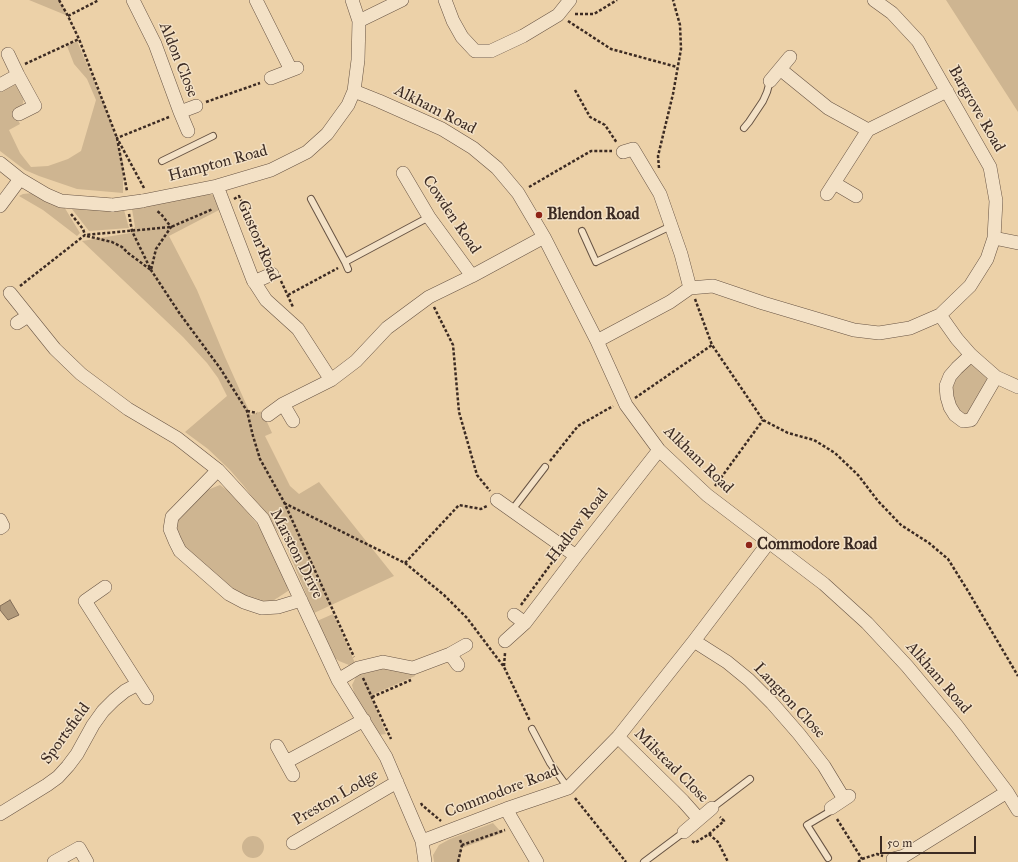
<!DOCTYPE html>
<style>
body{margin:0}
#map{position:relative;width:1018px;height:862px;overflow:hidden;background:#ecd1a8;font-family:"IM FELL Great Primer",serif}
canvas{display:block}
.scale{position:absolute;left:880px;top:836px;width:96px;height:18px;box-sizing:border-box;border:2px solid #3c2b23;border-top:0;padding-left:5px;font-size:12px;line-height:14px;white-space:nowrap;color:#3c2b23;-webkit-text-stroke:3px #f3e1c6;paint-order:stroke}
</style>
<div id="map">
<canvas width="1018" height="862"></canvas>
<div class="scale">50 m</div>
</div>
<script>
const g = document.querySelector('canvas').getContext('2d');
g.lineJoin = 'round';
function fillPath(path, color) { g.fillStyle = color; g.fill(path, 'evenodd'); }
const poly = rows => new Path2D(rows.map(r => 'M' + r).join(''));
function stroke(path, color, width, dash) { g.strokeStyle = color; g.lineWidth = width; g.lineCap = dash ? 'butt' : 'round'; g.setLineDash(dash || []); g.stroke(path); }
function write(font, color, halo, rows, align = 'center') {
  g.font = font + ' "IM FELL Great Primer",serif'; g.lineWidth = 3; g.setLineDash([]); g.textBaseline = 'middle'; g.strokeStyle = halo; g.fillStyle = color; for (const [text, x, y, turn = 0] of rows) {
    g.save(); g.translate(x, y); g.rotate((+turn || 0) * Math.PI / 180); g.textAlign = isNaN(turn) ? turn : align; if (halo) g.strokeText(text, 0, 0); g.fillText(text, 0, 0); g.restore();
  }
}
fillPath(poly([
 [29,0,59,0,68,16],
 [946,0,1018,0,1018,112],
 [77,41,110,119,123,162,123,193,77,189,39,176,25,170,0,151,0,90,9,85,16,85,21,90,24,97,23,103,19,109,14,112,20,124,9,130,20,153,31,167,48,166,68,159,81,151,96,100,87,79,74,64,67,46],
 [32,193,63,205,80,233,77,236,43,210,19,196,23,194],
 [204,194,213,195,220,201,219,210,169,236,197,290,225,357,251,415,262,411,272,433,265,436,290,486,299,494,319,482,394,576,314,613,284,541,267,516,243,485,230,470,208,449,185,432,227,396,218,378,207,363,183,337,82,241,130,233,135,227,132,209],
 [68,204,124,210,129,228,89,231],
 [971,355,996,377,971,420,955,415,950,376],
 [220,485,232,494,257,524,271,547,287,580,288,591,262,608,244,602,180,551,172,517,205,491],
 [333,614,355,663,349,665,339,661,335,658,317,621],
 [374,668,413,671,415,676,374,694,375,697,372,699,386,734,379,735,355,696,352,685,357,675],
 [493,823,502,833,462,848,459,862,434,862,433,855,439,845,450,839],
 '242 847a11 11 0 1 1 22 0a11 11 0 1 1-22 0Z'
]), '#ceb591');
const water = poly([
 [10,600,19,615,8,620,0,610,0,606,10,600]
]);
fillPath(water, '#b0997b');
stroke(water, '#826d58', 1);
const service = poly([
 [744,128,749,122,763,101,767,92,770,81],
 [162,161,213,136],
 [311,199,345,262,429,217],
 [582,231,596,262,671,226],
 [345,262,348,269],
 [512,510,545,467],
 [532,729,550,763,568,788],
 [712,808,750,779],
 [828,858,807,825,829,812,831,808],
 [644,862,684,832]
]);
const minor = poly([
 [133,0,155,44,180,112,188,131],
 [256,0,291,70],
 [445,0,453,21,462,37,475,51,491,51,523,36,558,15,570,0],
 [359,21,402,0],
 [8,54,18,75,35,106,19,114],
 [780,69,828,108,868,130],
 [271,78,297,68],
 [770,81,790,57],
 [0,85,18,75],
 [354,91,379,101,442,129,473,148,497,168,518,193,544,237,597,341,626,405,659,450,707,495,824,584,867,623,907,666,957,726,1007,792,1018,810],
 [180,112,196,106],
 [0,163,20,179,47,195,61,201,113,205],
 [403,173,429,217,472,276],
 [834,183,856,196],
 [217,186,253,280,266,300,298,329,331,380],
 [827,194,868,130,947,91],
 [142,201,217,186,271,170,307,152,327,134,348,105,354,91,358,60,359,21,352,0],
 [0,206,20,179],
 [994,238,1018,243],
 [254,282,272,274],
 [690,288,713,286,763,303,854,330,879,333,910,328,940,315,970,286,987,259,994,238,996,201,990,167,918,41,892,13,874,0],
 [10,293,55,349,81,374,128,409,177,438,218,470,263,519,338,680,386,757,422,841,425,862],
 [940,315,957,339,971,355,996,377,1018,387],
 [17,323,28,316],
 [597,341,670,302,690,288,681,254,660,194,633,149,623,152],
 [971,355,957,368,950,376,946,386,947,397,950,407,955,415,963,421,971,420,996,377],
 [283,404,293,421],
 [268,415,283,404,331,380,356,361,387,328,429,297,472,276,544,237],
 [218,470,172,517,170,529,175,541,180,551,229,594,244,602,262,608,278,607,301,600],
 [497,500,576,556],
 [0,520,3,526,0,528],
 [105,587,85,601,147,698],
 [514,615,525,623],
 [505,641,525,623,576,556,659,450],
 [694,641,727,662,749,680,772,703,799,734,824,766,844,799],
 [450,654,458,665],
 [338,680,358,668,383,662,413,668,450,654,466,645],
 [618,737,683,801,699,819],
 [277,746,293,775],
 [286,762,364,720],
 [831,808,849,796],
 [506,809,537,862],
 [0,814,47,785,58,777,68,766,77,754,93,725,103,711,114,700,125,691,138,684],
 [684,832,712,808],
 [422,841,506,809,568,788,618,737,694,641,769,542],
 [293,843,397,782],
 [893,859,904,856,1007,792],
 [54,862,79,848,87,862]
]);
stroke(service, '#685444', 8);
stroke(minor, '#685444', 14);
stroke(poly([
 [59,0,68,16,79,39,117,138,127,191],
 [575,14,594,14,617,0],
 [68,16,99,0],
 [568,21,611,49,677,67],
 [25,64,79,39],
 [575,90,590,117,605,125,617,143],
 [206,102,260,83],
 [659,168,658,156,673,94,681,49,680,25,673,0],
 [529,187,591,151,612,151],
 [144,188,117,138,169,117],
 [234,199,239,196,271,262],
 [71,214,83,229,85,235],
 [129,214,132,231,151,270,180,314,220,368,247,411,253,436,260,459,284,502,354,657],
 [87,236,112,242,122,247,128,253,151,270,156,249,171,227,161,214,157,211],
 [281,281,293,307],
 [20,286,85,235,171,227,213,209],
 [288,295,338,268],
 [695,299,712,345,763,420,788,433,814,440,835,453,858,475,878,501,901,525,929,543,948,559,968,591,1018,676],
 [434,307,453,345,459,412,477,475,490,491],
 [635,398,712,345],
 [247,411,257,413],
 [550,461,578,426,613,406],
 [715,486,763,420],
 [284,503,405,563,444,595,467,618,504,667,530,721],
 [405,563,459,505,481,509,487,506],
 [521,605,556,557],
 [504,666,505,653],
 [363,678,391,739],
 [372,697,411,680],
 [575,798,626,862],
 [421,803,422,805,441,821],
 [837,819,862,859],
 [709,834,718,842,728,862],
 [460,840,462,845,505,830],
 [692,841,695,843,709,834,724,821,720,817],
 [458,862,462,845],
 [858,862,862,859,877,854,883,856]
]), '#3c2b23', 2.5, [3, 2]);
stroke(service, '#f3e1c6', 6);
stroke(minor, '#f3e1c6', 13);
const minorBridge = poly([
 [113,205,142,201]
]);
stroke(minorBridge, '#685444', 14, []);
stroke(minorBridge, '#f3e1c6', 13);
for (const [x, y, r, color] of [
 [539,215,4,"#8f2418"],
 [749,545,4,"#8f2418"]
]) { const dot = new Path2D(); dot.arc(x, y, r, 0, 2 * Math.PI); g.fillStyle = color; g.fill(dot); stroke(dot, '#f3e1c6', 1.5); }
write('16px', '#3c2b23', '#f3e1c6', [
 ["Aldon Close",178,60,68],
 ["Bargrove Road",976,109,60],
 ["Alkham Road",435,110,27],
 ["Hampton Road",218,164,-15],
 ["Cowden Road",451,215,56],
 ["Guston Road",258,241,67],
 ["Alkham Road",698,460,44],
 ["Hadlow Road",578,526,-52],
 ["Marston Drive",296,554,63],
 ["Alkham Road",938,678,49],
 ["Langton Close",789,701,47],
 ["Sportsfield",66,734,-54],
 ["Milstead Close",671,766,45],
 ["Commodore Road",502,792,-21],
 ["Preston Lodge",336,798,-30]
]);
write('bold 16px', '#3c2b23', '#f3e1c6', [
 ["Blendon Road",547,215],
 ["Commodore Road",757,545]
], 'left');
</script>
